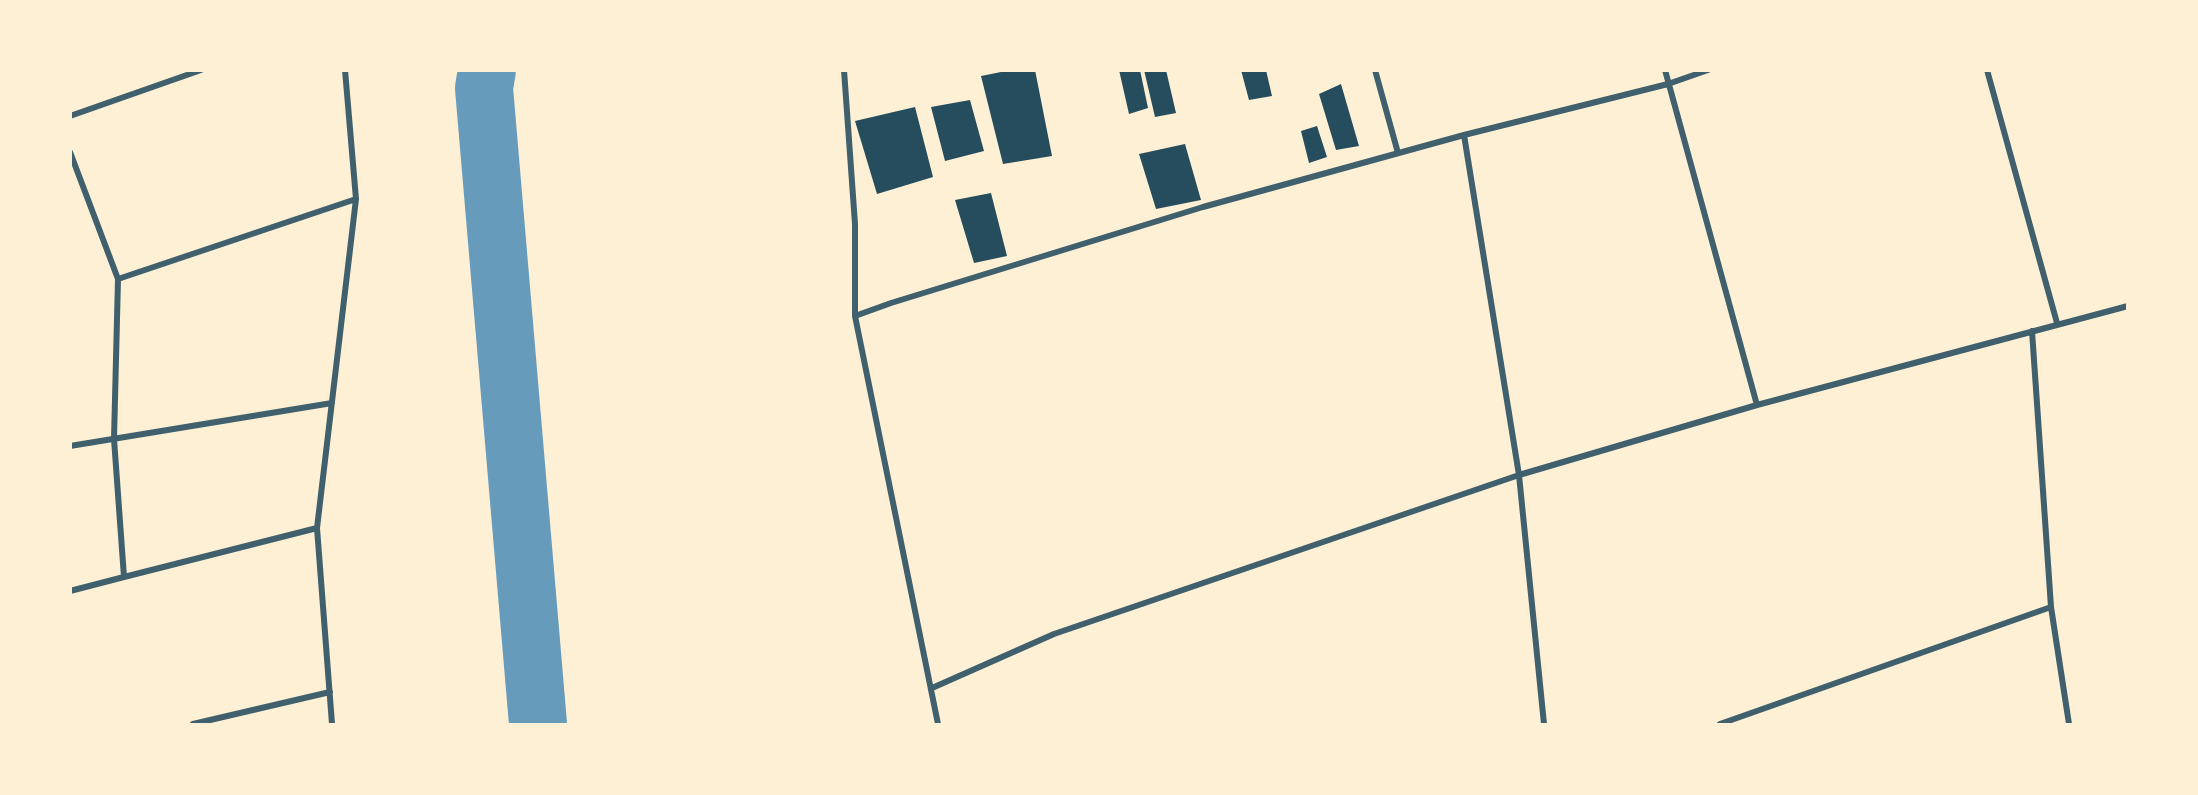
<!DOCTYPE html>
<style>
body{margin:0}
#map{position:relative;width:2198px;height:795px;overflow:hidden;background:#fdf0d5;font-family:Bitter,serif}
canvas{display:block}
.frame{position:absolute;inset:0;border:72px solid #fdf0d5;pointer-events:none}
</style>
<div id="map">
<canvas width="2198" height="795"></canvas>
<div class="frame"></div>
</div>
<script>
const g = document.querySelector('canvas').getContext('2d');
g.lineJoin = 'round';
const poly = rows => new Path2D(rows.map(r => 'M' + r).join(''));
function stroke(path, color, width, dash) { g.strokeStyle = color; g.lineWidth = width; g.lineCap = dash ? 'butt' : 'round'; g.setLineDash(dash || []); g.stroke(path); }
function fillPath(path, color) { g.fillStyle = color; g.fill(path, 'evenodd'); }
stroke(poly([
 [487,70,484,88,538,724]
]), '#669bbc', 58);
fillPath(poly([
 [1011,70,1035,70,1052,156,1003,164,981,76],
 [1119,70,1140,70,1148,108,1129,114],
 [1144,70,1166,70,1176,113,1155,117],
 [1241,70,1266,70,1272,96,1249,100],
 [1341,84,1359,146,1336,150,1319,94],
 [970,100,984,151,945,161,931,107],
 [915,107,933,177,877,194,855,121],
 [1317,126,1327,157,1309,163,1301,131],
 [1185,144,1201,200,1156,209,1139,154],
 [991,193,1007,256,974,263,955,200]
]), '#264d5e');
stroke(poly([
 [844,70,855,224,855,316,891,303,1203,207,1464,135,1668,84,1708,70],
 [1375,70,1398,153],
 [1665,70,1757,405],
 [1987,70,2057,323],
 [70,116,201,70],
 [1464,135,1519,475,1544,724],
 [70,152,118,279,114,439,124,577,70,591],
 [118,279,356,199],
 [855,316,938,724],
 [70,446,332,403],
 [124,577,317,528],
 [2051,607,2069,724],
 [932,688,1054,634,1519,475,1757,405,2128,306],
 [193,724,330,692],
 [332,724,317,528,356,199,345,70],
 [1720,724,2051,607,2032,331]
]), '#3f606c', 6);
</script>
